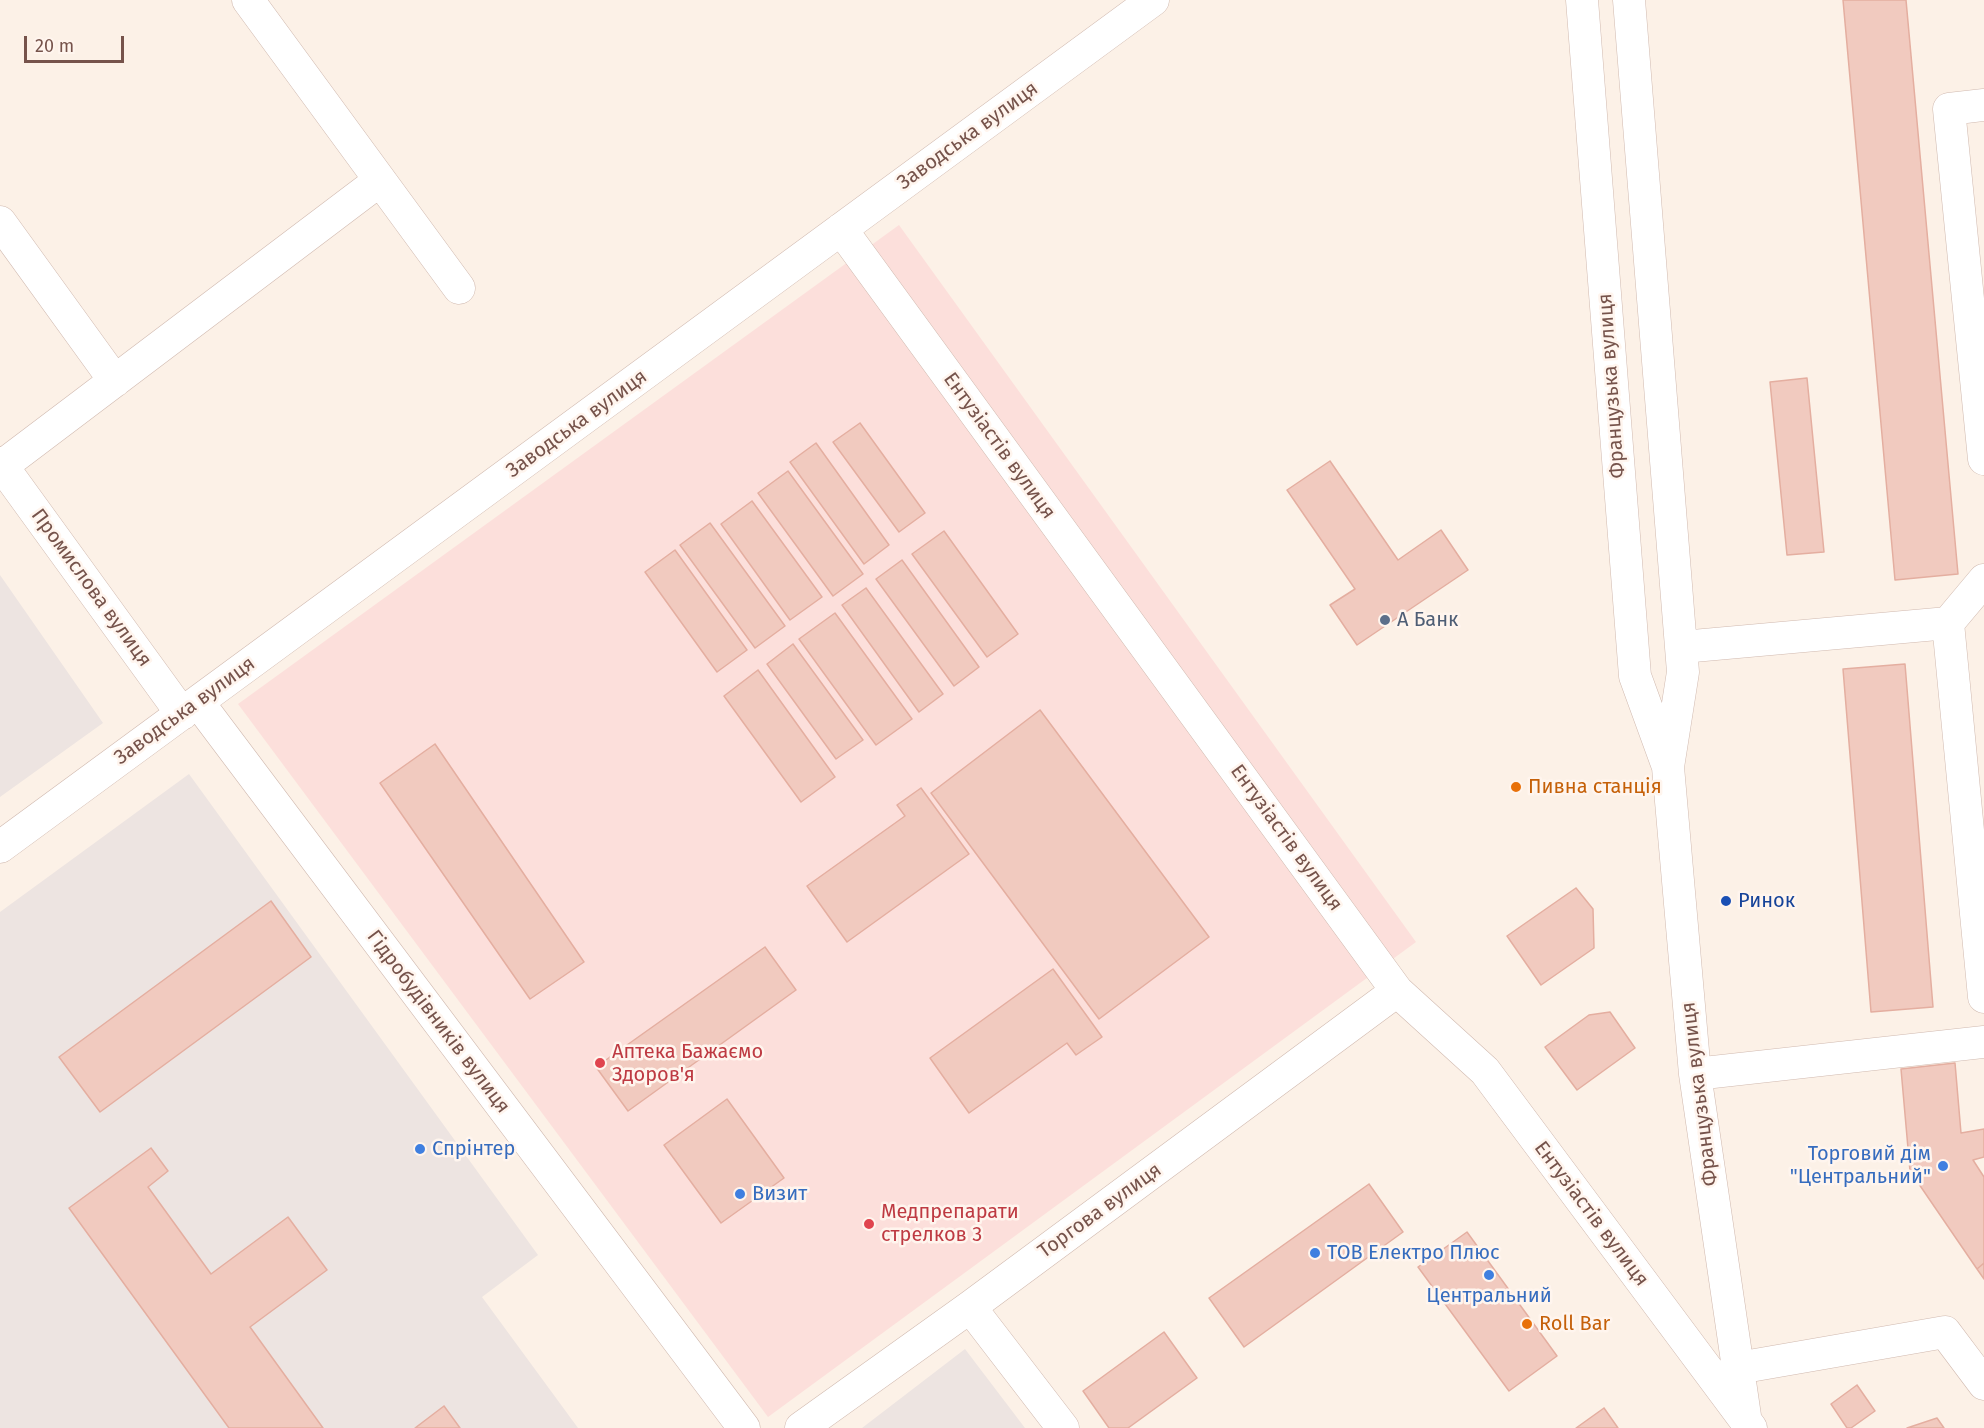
<!DOCTYPE html>
<meta charset="utf-8">
<style>
body{margin:0}
#map{position:relative;width:1984px;height:1428px;overflow:hidden;background:#fcf1e7;font-family:"Fira Sans",sans-serif}
canvas{display:block}
.scale{position:absolute;left:24px;top:36px;width:100px;height:27px;box-sizing:border-box;border:3px solid #76534b;border-top:0;padding-left:8px;font-size:18px;line-height:21px;white-space:nowrap;color:#76534b;-webkit-text-stroke:4px #fff5ee;paint-order:stroke}
</style>
<div id="map">
<canvas width="1984" height="1428"></canvas>
<div class="scale">20 m</div>
</div>
<script>
const g = document.querySelector('canvas').getContext('2d');
g.lineJoin = 'round';
function fillPath(path, color) { g.fillStyle = color; g.fill(path, 'evenodd'); }
const poly = rows => new Path2D(rows.map(r => 'M' + r).join(''));
function stroke(path, color, width, dash) { g.strokeStyle = color; g.lineWidth = width; g.lineCap = dash ? 'butt' : 'round'; g.setLineDash(dash || []); g.stroke(path); }
function write(font, color, halo, rows, align = 'center') {
  g.font = font + ' "Fira Sans",sans-serif'; g.lineWidth = 5; g.setLineDash([]); g.textBaseline = 'middle'; g.strokeStyle = halo; g.fillStyle = color; for (const [text, x, y, turn = 0] of rows) {
    g.save(); g.translate(x, y); g.rotate((+turn || 0) * Math.PI / 180); g.textAlign = isNaN(turn) ? turn : align; if (halo) g.strokeText(text, 0, 0); g.fillText(text, 0, 0); g.restore();
  }
}
fillPath(poly([
 [899,225,1416,942,768,1417,238,704]
]), '#fcdfdb');
fillPath(poly([
 [0,575,103,723,0,797],
 [189,774,538,1255,482,1297,578,1428,0,1428,0,912],
 [965,1349,1025,1428,862,1428]
]), '#ede4e1');
const building = poly([
 [1843,0,1906,0,1958,574,1895,580,1843,0],
 [1807,378,1824,552,1787,555,1770,382,1807,378],
 [860,423,925,513,899,532,833,442,860,423],
 [816,443,889,545,864,564,790,462,816,443],
 [1330,461,1398,560,1441,530,1468,570,1357,645,1330,605,1355,589,1287,490,1330,461],
 [788,471,863,574,833,596,758,493,788,471],
 [752,501,822,597,790,620,721,524,752,501],
 [710,523,785,626,755,648,680,545,710,523],
 [944,531,1018,634,987,657,912,554,944,531],
 [675,550,747,650,717,672,645,572,675,550],
 [902,560,979,667,954,686,876,579,902,560],
 [866,588,943,694,919,712,842,605,866,588],
 [835,613,912,719,876,745,799,639,835,613],
 [793,644,863,740,836,759,767,664,793,644],
 [1905,664,1933,1007,1871,1012,1843,669,1905,664],
 [758,670,835,777,801,802,724,696,758,670],
 [1040,710,1209,937,1099,1019,931,793,1040,710],
 [435,744,584,962,530,999,380,783,435,744],
 [921,788,969,854,847,942,807,886,905,816,897,805,921,788],
 [1576,888,1593,909,1594,948,1541,985,1507,936,1576,888],
 [271,901,311,957,100,1112,59,1057,271,901],
 [765,947,796,990,628,1111,596,1067,765,947],
 [1053,969,1102,1037,1076,1055,1067,1043,969,1113,930,1058,1053,969],
 [1610,1012,1635,1048,1577,1090,1545,1047,1589,1015,1610,1012],
 [1955,1063,1961,1133,1984,1129,1984,1157,1973,1160,1984,1177,1984,1263,1977,1269,1910,1171,1901,1069,1955,1063],
 [727,1099,784,1178,721,1223,664,1145,727,1099],
 [151,1148,168,1171,148,1187,211,1274,288,1217,327,1270,250,1327,323,1428,229,1428,69,1208,151,1148],
 [1369,1184,1403,1232,1244,1347,1209,1298,1369,1184],
 [1467,1232,1557,1356,1509,1391,1418,1267,1467,1232],
 [1984,1263,1984,1279,1977,1269,1984,1263],
 [1164,1332,1197,1378,1128,1428,1109,1428,1083,1391,1164,1332],
 [1857,1385,1875,1411,1851,1428,1847,1428,1831,1404,1857,1385],
 [444,1406,460,1428,415,1428,444,1406],
 [1604,1408,1618,1428,1576,1428,1604,1408],
 [1937,1418,1944,1428,1907,1428,1937,1418]
]);
fillPath(building, '#f1cabf');
stroke(building, '#e4aea0', 1.5);
const minor = poly([
 [248,0,459,288],
 [1582,0,1635,676,1667,764],
 [1629,0,1683,672,1668,767,1695,1074,1745,1416],
 [1984,105,1949,109,1984,459],
 [0,222,115,381],
 [841,229,1397,991,1485,1071,1751,1428],
 [0,463,182,714],
 [2,466,379,181],
 [1948,623,1984,580],
 [1682,647,1948,623,1984,997],
 [198,702,744,1428],
 [0,847,1153,0],
 [1695,1074,1984,1042],
 [970,1307,1063,1428],
 [1738,1368,1945,1332,1984,1384],
 [801,1428,970,1307,1397,991]
]);
stroke(minor, '#d0b9af', 33);
stroke(minor, '#fff', 32);
for (const [x, y, r, color] of [
 [1385,620,6,"#5c6f8a"],
 [1516,787,6,"#e8710a"],
 [1726,901,6,"#1a4fb4"],
 [600,1063,6,"#e0444e"],
 [420,1149,6,"#3f7fe0"],
 [1943,1166,6,"#3f7fe0"],
 [740,1194,6,"#3f7fe0"],
 [869,1224,6,"#e0444e"],
 [1315,1253,6,"#3f7fe0"],
 [1489,1275,6,"#3f7fe0"],
 [1527,1324,6,"#e8710a"]
]) { const dot = new Path2D(); dot.arc(x, y, r, 0, 2 * Math.PI); g.fillStyle = color; g.fill(dot); stroke(dot, '#fff5ee', 2); }
write('20px', '#76534b', '#fff5ee', [
 ["Заводська вулиця",968,136,-36],
 ["Французька вулиця",1612,386,-94],
 ["Заводська вулиця",577,424,-36],
 ["Ентузіастів вулиця",999,446,54],
 ["Промислова вулиця",91,588,54],
 ["Заводська вулиця",185,711,-36],
 ["Ентузіастів вулиця",1286,838,54],
 ["Гідробудівників вулиця",438,1022,53],
 ["Французька вулиця",1700,1094,-97],
 ["Торгова вулиця",1100,1211,-36],
 ["Ентузіастів вулиця",1591,1214,53]
]);
write('20px', '#4e5e75', '#fff5ee', [
 ["А Банк",1397,620]
], 'left');
write('20px', '#c56008', '#fff5ee', [
 ["Пивна станція",1528,787],
 ["Roll Bar",1539,1324]
], 'left');
write('20px', '#164399', '#fff5ee', [
 ["Ринок",1738,901]
], 'left');
write('20px', '#be3a42', '#fff5ee', [
 ["Аптека Бажаємо",612,1052],
 ["Здоров'я",612,1075],
 ["Медпрепарати",881,1212],
 ["стрелков 3",881,1235]
], 'left');
write('20px', '#366cbe', '#fff5ee', [
 ["Спрінтер",432,1149],
 ["Торговий дім",1931,1154,"right"],
 ["\"Центральний\"",1931,1177,"right"],
 ["Визит",752,1194],
 ["ТОВ Електро Плюс",1327,1253],
 ["Центральний",1489,1296,"center"]
], 'left');
</script>
